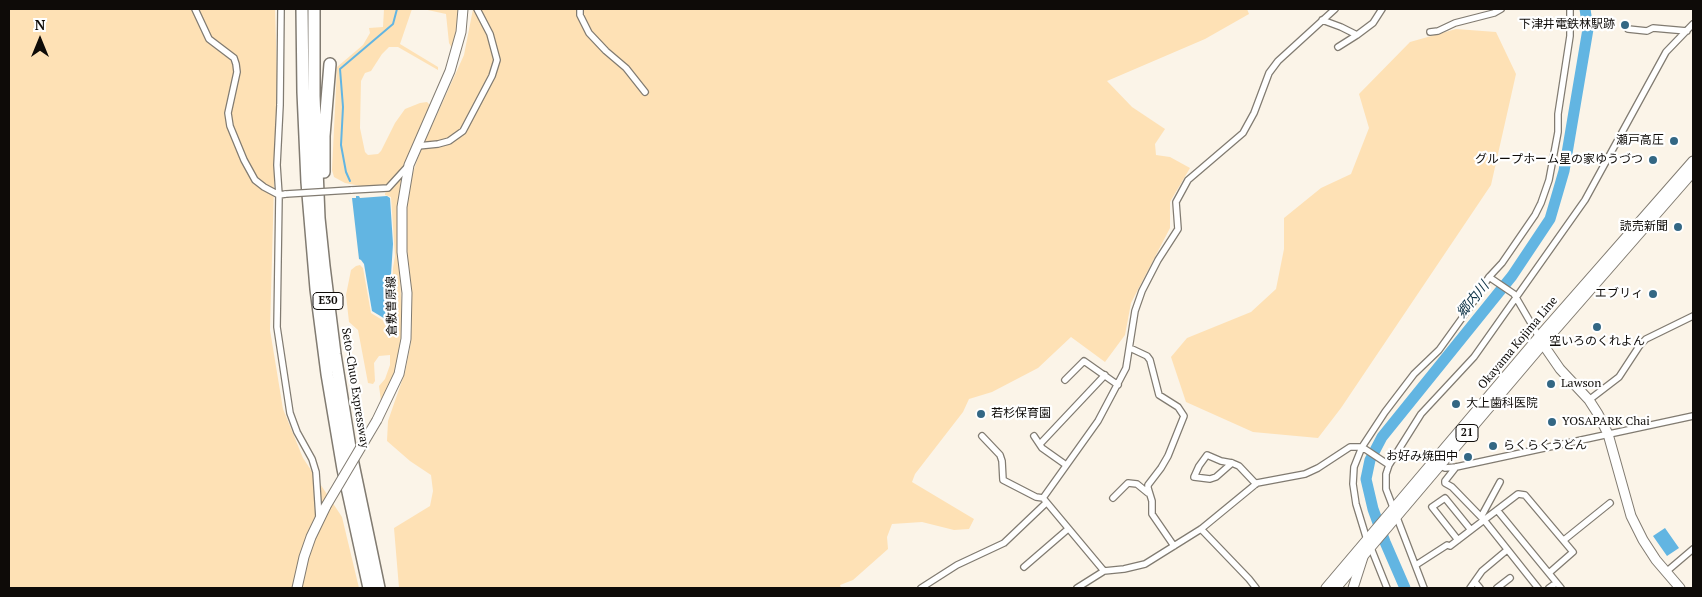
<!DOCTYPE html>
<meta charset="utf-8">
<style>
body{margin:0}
#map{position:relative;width:1702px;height:597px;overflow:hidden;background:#fbf4e8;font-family:"PT Serif",serif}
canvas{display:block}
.frame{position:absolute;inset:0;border:10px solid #0e0b08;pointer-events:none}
.north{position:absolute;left:15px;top:15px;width:50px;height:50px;-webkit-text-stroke:4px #fff;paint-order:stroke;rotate:0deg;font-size:14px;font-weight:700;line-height:20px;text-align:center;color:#0e0b08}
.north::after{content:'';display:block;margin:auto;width:18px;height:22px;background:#0e0b08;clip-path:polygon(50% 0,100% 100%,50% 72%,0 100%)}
</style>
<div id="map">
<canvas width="1702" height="597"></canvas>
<div class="frame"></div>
<div class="north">N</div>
</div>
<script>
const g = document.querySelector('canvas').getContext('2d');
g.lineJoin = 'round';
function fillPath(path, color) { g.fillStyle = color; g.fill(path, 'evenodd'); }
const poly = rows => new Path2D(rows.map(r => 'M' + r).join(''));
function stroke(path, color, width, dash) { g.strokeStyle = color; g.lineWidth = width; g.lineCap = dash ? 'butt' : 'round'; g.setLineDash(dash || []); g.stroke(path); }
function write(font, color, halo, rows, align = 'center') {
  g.font = font + ' "PT Serif","Noto Sans JP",serif'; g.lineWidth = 4.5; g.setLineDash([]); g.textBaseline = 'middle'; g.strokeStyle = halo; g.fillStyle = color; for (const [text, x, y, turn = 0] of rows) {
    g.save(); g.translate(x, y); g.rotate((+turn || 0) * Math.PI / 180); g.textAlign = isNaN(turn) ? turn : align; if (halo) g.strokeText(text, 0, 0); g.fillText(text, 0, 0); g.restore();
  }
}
fillPath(poly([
 [9,9,275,9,277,76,270,330,283,409,303,458,342,517,359,588,9,588],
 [384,9,412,9,400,44,438,67,438,70,398,47,389,47,382,54,371,71,365,73,361,81,360,128,365,152,368,155,378,154,381,151,395,123,405,109,420,103,427,102,431,106,407,160,392,182,385,186,366,187,345,183,334,177,332,170,337,67,363,45,370,33,369,28,383,27],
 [423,9,459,9,453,50,449,43,446,14],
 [473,9,1247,9,1249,14,1205,39,1107,81,1132,107,1165,129,1155,144,1156,155,1170,157,1190,168,1170,202,1170,228,1131,303,1125,335,1105,362,1071,337,1038,368,992,392,969,399,963,412,915,474,912,482,974,519,969,529,954,530,922,522,892,524,887,537,888,549,853,580,840,585,841,588,399,588,394,528,430,506,433,491,431,475,410,461,387,441,388,421,405,372,411,342,412,312,407,248,406,210,411,178,420,152,464,55],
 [1456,29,1496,32,1516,74,1491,185,1341,408,1318,438,1253,432,1186,402,1171,357,1187,338,1251,312,1276,289,1284,249,1284,218,1321,188,1351,174,1369,128,1359,94,1410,42],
 [402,179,403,181,397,211,403,337,400,357,393,379,381,401,379,386,385,379,390,365,390,355,379,356,374,363,375,381,373,384,368,383,358,330,349,322,346,295,351,270,356,266,360,265,363,268,371,313,384,321,391,323,398,321,398,317,392,290,393,268,395,256,391,197,385,195,385,193,394,187,399,180]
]), '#fee1b5');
fillPath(poly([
 [356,196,359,196,360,198,387,196,390,198,393,244,390,290,396,320,387,320,372,311,364,264,361,260,359,259,352,198,356,198],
 [1665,528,1679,548,1667,556,1653,536]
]), '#62b5e2');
stroke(poly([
 [350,181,346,172,341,145,343,107,340,69,393,24,397,9]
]), '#62b5e2', 2);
stroke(poly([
 [1405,588,1385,542,1373,509,1366,479,1370,460,1382,437,1512,276,1550,219,1564,171,1588,29,1585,9]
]), '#62b5e2', 11);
const street = poly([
 [195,9,209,39,234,58,236,64,237,72,228,113,230,126,244,160,255,180,264,187,279,195,286,194],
 [281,9,280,105,277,165,279,195,277,327,290,413,297,432,312,459,316,472,319,518],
 [580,9,580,15,589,33,606,51,626,68,645,92],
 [1322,20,1341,27,1357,35],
 [1628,29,1647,31,1653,28,1687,31],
 [1430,32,1438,31,1455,23,1494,13,1501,9],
 [1338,47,1357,35,1373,23,1382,9],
 [418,146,438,144,449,141,463,131,492,76,497,60,490,34,477,9],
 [351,190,388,188,408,166],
 [1489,277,1514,294,1539,337],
 [1130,348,1147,356,1150,360,1159,395,1178,407,1184,416,1168,456,1161,468,1148,485,1148,488,1152,501,1152,514,1174,546],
 [1065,380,1084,361,1118,385],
 [1589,400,1619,377,1640,345,1646,339,1693,316],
 [982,436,1000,455,1002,461,1003,480,1036,497,1043,498,1104,571],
 [1034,436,1042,448,1066,465],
 [1040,444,1105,375],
 [1362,447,1389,465],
 [1232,463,1216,477,1210,479,1194,477,1199,466,1207,455,1221,461,1232,463,1239,466,1256,484],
 [1440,466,1445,468,1456,467,1693,416],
 [1456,467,1445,481,1445,483,1452,487,1484,520,1538,588],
 [1043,498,1098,421,1126,368,1135,311,1142,291,1158,260,1178,229,1176,202,1188,180,1243,133,1254,113,1269,73,1278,61,1335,9],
 [1113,498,1128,483,1137,484,1148,493],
 [1497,510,1561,588],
 [1481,517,1500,482],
 [1201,529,1249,579,1256,588],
 [1367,540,1356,504,1353,484,1354,467,1362,447,1385,412,1414,374,1439,350,1470,307,1489,277,1502,263,1535,215,1541,203,1549,180,1558,132,1558,114,1570,36,1570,9],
 [1458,540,1432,507,1445,498,1471,530],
 [1564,540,1610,503],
 [1371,548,1387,588],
 [1416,565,1447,545,1450,546,1518,494,1525,495,1573,552,1549,573],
 [1024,567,1068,529],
 [1666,572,1693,549],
 [1475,582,1480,588],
 [921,588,957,565,1004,543,1046,503],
 [1077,588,1104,571,1124,569,1145,564,1201,529,1257,483,1305,474,1318,468,1350,447,1362,447],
 [1424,588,1386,489,1386,474,1389,465,1421,414,1474,357,1585,200,1666,52,1693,24],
 [1470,588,1482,571,1507,550],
 [1497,588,1510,578],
 [1549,588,1556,583]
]);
const secondary = poly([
 [1540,340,1560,369,1589,400,1598,414,1608,434,1631,516,1643,540,1656,560,1680,588],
 [377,420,399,374,406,339,407,293,402,252,402,207,409,165,450,71,461,32,463,9],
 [297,588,304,557,311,537,326,506],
 [1353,588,1363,557]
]);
const primary = poly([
 [1326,588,1543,332,1693,161],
 [1336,588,1549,337,1693,172]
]);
const highway = poly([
 [302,9,303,92,307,182,316,289,327,374,343,469,369,588],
 [314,9,314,96,319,218,324,266,335,354,351,454,379,588],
 [324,172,324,136,330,64]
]);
stroke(street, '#817b71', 8);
stroke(secondary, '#817b71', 11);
stroke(primary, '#817b71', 11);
stroke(highway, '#817b71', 14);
stroke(street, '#fff', 5.5);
stroke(secondary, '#fff', 9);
stroke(primary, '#fff', 9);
stroke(highway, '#fff', 11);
const streetBridge = poly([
 [286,194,351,190]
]);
const secondaryBridge = poly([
 [326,506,377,420]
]);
stroke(streetBridge, '#817b71', 8, []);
stroke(secondaryBridge, '#817b71', 11, []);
stroke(streetBridge, '#fff', 5.5);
stroke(secondaryBridge, '#fff', 9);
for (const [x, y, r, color] of [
 [1625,25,5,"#336784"],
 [1674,141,5,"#336784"],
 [1653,160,5,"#336784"],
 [1678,227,5,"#336784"],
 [1653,294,5,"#336784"],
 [1597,327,5,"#336784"],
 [1551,384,5,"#336784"],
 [1456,404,5,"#336784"],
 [981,414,5,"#336784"],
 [1552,422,5,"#336784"],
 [1493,446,5,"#336784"],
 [1468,457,5,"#336784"]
]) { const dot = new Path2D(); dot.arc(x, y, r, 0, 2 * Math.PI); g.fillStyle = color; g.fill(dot); stroke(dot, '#fff', 2); }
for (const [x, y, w] of [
 [328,301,30],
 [1467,433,22]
]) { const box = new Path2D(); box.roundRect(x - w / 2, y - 8.5, w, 17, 4); g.fillStyle = '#fff'; g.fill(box); stroke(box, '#0e0b08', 1); }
write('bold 11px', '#0e0b08', null, [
 ["E30",328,301],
 ["21",1467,433]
]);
write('12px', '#0e0b08', '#fff', [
 ["下津井電鉄林駅跡",1615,25],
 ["瀬戸高圧",1664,141],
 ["グループホーム星の家ゆうづつ",1643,160],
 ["読売新聞",1668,227],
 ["エブリィ",1643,294],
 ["空いろのくれよん",1597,342,"center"],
 ["Lawson",1561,384,"left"],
 ["大上歯科医院",1466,404,"left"],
 ["若杉保育園",991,414,"left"],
 ["YOSAPARK Chai",1562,422,"left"],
 ["らくらくうどん",1503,446,"left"],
 ["お好み焼田中",1458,457]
], 'right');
write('12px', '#0e0b08', '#fff', [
 ["倉敷曽原線",392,306,-91],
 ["Okayama Kojima Line",1518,343,-50],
 ["Seto-Chuo Expressway",355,388,81]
]);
write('italic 14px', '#0d3346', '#fff', [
 ["郷内川",1473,300,-51]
]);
</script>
